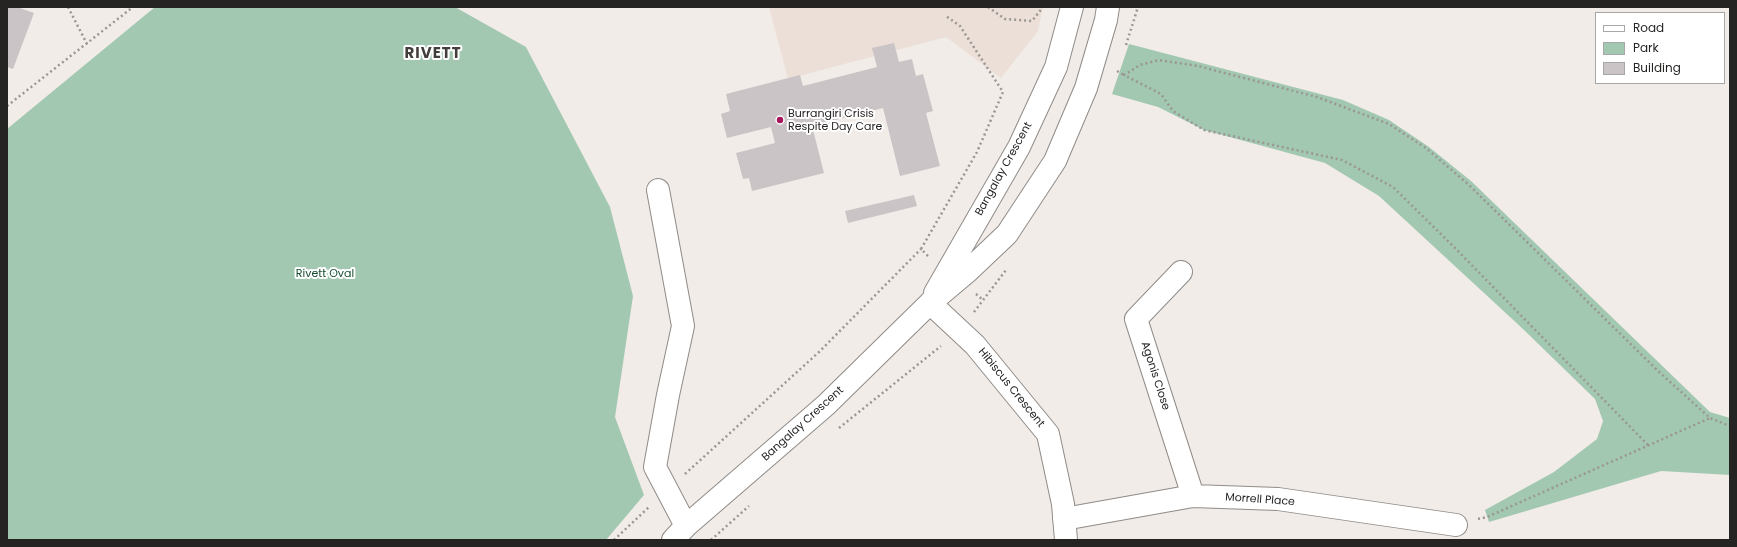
<!DOCTYPE html>
<style>
body{margin:0}
#map{position:relative;width:1737px;height:547px;overflow:hidden;background:#f1ece8;font-family:Poppins,sans-serif}
canvas{display:block}
.frame{position:absolute;inset:0;border:8px solid #262423;pointer-events:none}
.legend{position:absolute;left:1595px;top:12px;width:130px;height:72px;box-sizing:border-box;background:#fff;border:1px solid #a8a7a7;margin:0;padding:5px 7px;list-style:none;font-size:12px;color:#262423}
.legend li{display:flex;align-items:center;gap:8px;height:20px}
.legend b{width:20px;border:1px solid #a8a7a7}
</style>
<div id="map">
<canvas width="1737" height="547"></canvas>
<div class="frame"></div>
<ul class="legend">
<li><b style="height:5px;background:#fff"></b>Road</li>
<li><b style="height:11px;background:#a3c8b1"></b>Park</li>
<li><b style="height:11px;background:#cac4c6"></b>Building</li>
</ul>
</div>
<script>
const g = document.querySelector('canvas').getContext('2d');
g.lineJoin = 'round';
function fillPath(path, color) { g.fillStyle = color; g.fill(path, 'evenodd'); }
const poly = rows => new Path2D(rows.map(r => 'M' + r).join(''));
function stroke(path, color, width, dash) { g.strokeStyle = color; g.lineWidth = width; g.lineCap = dash ? 'butt' : 'round'; g.setLineDash(dash || []); g.stroke(path); }
function write(font, color, halo, rows, align = 'center') {
  g.font = font + ' Poppins,sans-serif'; g.lineWidth = 4; g.setLineDash([]); g.textBaseline = 'middle'; g.strokeStyle = halo; g.fillStyle = color; for (const [text, x, y, turn = 0] of rows) {
    g.save(); g.translate(x, y); g.rotate((+turn || 0) * Math.PI / 180); g.textAlign = isNaN(turn) ? turn : align; if (halo) g.strokeText(text, 0, 0); g.fillText(text, 0, 0); g.restore();
  }
}
fillPath(poly([
 [769,7,1043,7,1038,31,1001,78,946,37,788,79]
]), '#ecdfd7');
fillPath(poly([
 [155,7,455,7,526,47,610,207,633,296,615,417,644,495,606,540,7,540,7,129],
 [1129,44,1343,100,1389,120,1429,147,1471,181,1710,412,1730,418,1730,475,1661,471,1489,522,1485,510,1554,472,1597,439,1603,421,1595,399,1523,329,1379,196,1325,163,1204,130,1158,107,1112,94]
]), '#a3c8b1');
fillPath(poly([
 [7,7,17,7,34,13,13,69,7,67],
 [894,43,899,62,912,59,916,76,923,74,933,111,926,113,940,166,900,176,883,108,812,126,824,173,752,191,749,178,743,179,736,153,775,143,771,127,727,138,721,114,730,111,726,94,800,75,803,86,877,67,872,48],
 [914,195,917,206,848,223,845,211]
]), '#cac4c6');
const minor = poly([
 [658,190,683,326,668,395,655,467,686,526],
 [1181,272,1136,319,1193,496],
 [935,293,1019,147,1056,67,1072,7],
 [930,303,975,345,1048,434,1063,504,1066,540],
 [1064,519,1193,496,1278,499,1456,525],
 [673,540,686,526,826,405,930,303,968,271,1007,234,1055,161,1086,88,1106,20,1108,7]
]);
stroke(minor, '#908b87', 24);
stroke(poly([
 [68,7,87,44],
 [988,7,1005,19,1032,21,1043,7],
 [1126,45,1138,7],
 [1117,71,1124,75],
 [7,106,133,7],
 [928,256,921,249,977,152,1003,92,960,26,946,16],
 [976,294,983,300],
 [974,312,1006,270],
 [839,428,941,346],
 [1648,445,1452,245,1393,187,1342,160,1204,130,1173,111,1161,94,1124,75,1140,65,1159,60,1198,66,1317,97,1389,124,1426,148,1469,185,1658,371,1710,418,1730,426],
 [685,474,819,352,921,249],
 [1478,519,1487,517,1710,418],
 [614,540,649,507],
 [711,540,749,506]
]), '#999693', 2.5, [2, 3]);
stroke(minor, '#fff', 22);
for (const [x, y, r, color] of [
 [780,120,4,"#a4175c"]
]) { const dot = new Path2D(); dot.arc(x, y, r, 0, 2 * Math.PI); g.fillStyle = color; g.fill(dot); stroke(dot, '#fff', 1.5); }
write('11px', '#262423', '#fff', [
 ["Burrangiri Crisis",788,114],
 ["Respite Day Care",788,127]
], 'left');
write('11px', '#262423', '#fff', [
 ["Bangalay Crescent",1004,169,-61],
 ["Agonis Close",1155,376,72],
 ["Hibiscus Crescent",1011,388,51],
 ["Bangalay Crescent",803,424,-42],
 ["Morrell Place",1260,500,4]
]);
write('11px', '#154c30', '#fff', [
 ["Rivett Oval",325,274]
]);
g.letterSpacing = '1px';
write('bold 15px', '#423e3b', '#fff', [
 ["RIVETT",433,54]
]);
g.letterSpacing = '0px';
</script>
